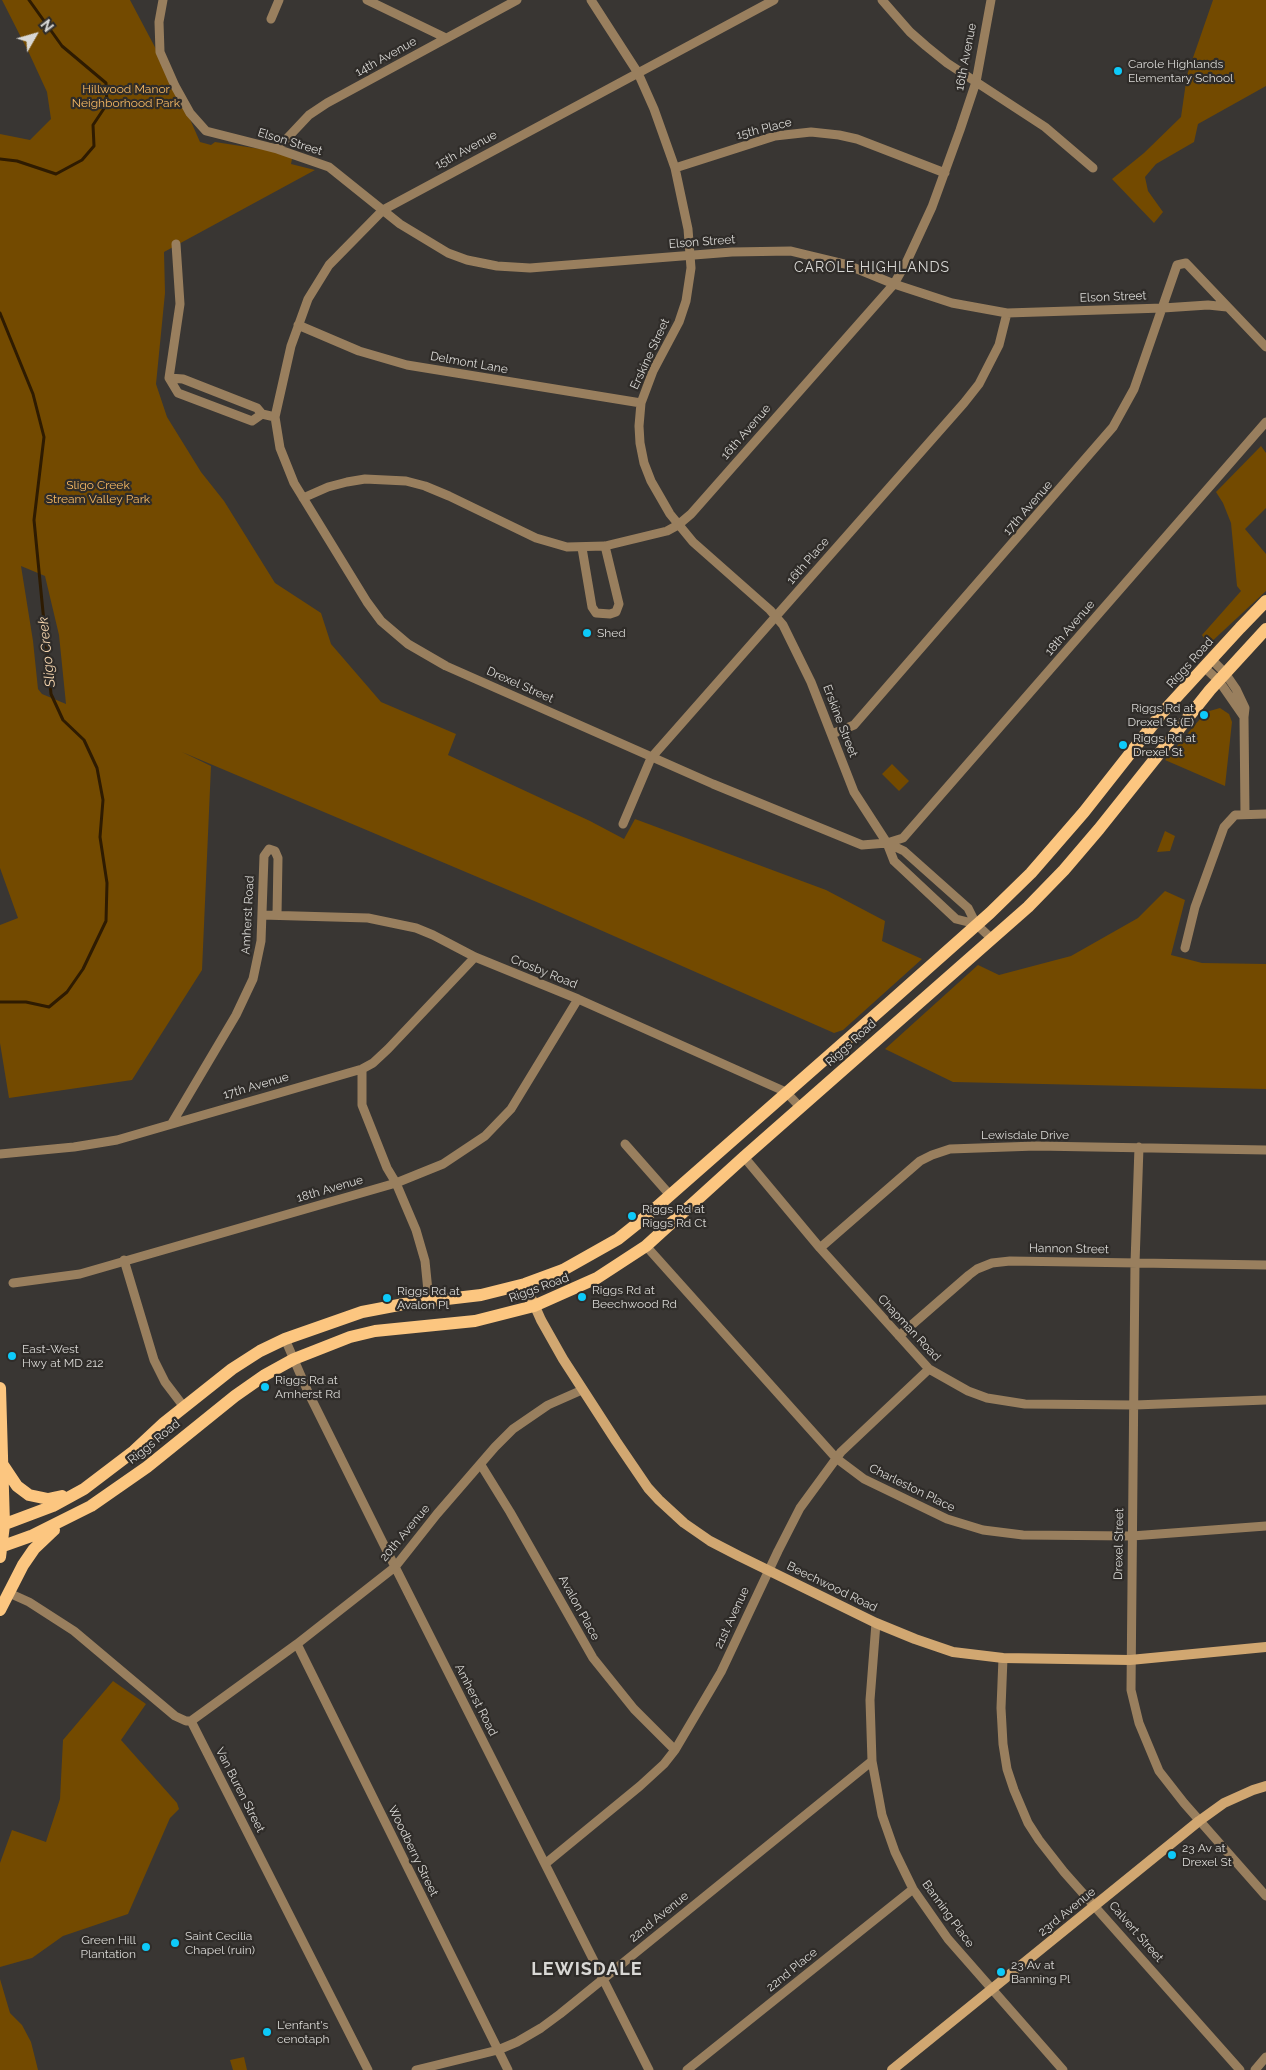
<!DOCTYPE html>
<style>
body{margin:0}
#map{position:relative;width:1266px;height:2070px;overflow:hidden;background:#393633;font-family:Raleway,sans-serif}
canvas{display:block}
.north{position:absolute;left:10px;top:10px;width:50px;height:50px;-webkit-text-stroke:4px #2f2c29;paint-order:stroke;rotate:52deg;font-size:14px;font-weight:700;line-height:20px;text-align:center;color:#d9d8d5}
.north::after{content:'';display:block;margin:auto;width:18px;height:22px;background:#d9d8d5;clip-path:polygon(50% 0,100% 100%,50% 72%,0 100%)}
</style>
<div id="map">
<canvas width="1266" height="2070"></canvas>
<div class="north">N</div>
</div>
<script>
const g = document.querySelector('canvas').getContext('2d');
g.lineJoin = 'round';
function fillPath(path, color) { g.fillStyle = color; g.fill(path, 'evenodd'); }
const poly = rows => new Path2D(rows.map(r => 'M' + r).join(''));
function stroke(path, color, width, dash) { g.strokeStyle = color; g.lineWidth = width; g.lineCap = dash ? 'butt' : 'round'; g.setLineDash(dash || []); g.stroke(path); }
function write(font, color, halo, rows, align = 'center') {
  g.font = font + ' Raleway,sans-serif'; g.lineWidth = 4.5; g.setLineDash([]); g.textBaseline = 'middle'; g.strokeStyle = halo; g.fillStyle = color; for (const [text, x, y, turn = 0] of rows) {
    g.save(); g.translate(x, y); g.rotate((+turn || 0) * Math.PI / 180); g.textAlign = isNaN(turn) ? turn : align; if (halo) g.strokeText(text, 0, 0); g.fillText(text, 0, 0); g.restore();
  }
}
fillPath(poly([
 [2,0,130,0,175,85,200,142,211,145,215,142,293,154,291,164,315,170,164,252,165,293,156,384,167,417,201,472,224,501,275,583,321,613,331,644,381,702,456,734,448,755,590,821,624,839,635,819,826,890,885,921,882,941,922,959,843,1030,834,1033,539,903,182,752,211,766,202,970,132,1080,9,1098,0,1043,0,925,18,918,0,868,0,134,30,140,51,119,47,92,29,53],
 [21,566,45,576,59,635,66,704,42,694,38,689,33,641],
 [1213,0,1266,0,1266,86,1198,124,1194,142,1156,164,1145,177,1148,191,1163,212,1154,223,1112,179,1144,153,1181,117,1187,75],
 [1261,446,1266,453,1266,508,1245,529,1266,554,1266,591,1208,645,1202,635,1241,591,1237,586,1231,523,1223,503,1216,492],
 [1220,708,1229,714,1232,722,1225,786,1165,760,1206,712],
 [892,764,909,781,899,791,882,774],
 [1165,831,1175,836,1170,851,1157,852],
 [1165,891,1185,900,1171,955,1202,963,1266,964,1266,1089,953,1082,885,1049,978,965,999,975,1071,956,1138,918],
 [113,1681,146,1704,121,1740,177,1803,179,1809,170,1818,128,1914,63,1936,32,1958,0,1967,0,1863,12,1830,46,1842,60,1799,63,1740],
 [0,1979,10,2013,22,2025,31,2042,38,2070,0,2070],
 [244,2057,247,2070,233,2070,230,2060]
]), '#734a00');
stroke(poly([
 [0,159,17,161,56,174,82,160,94,146,93,125,107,104,106,83,62,46,29,0],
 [0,313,33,394,44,437,34,520,51,694,63,720,84,740,97,768,103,800,100,837,107,883,106,921,83,969,67,992,49,1007,26,1002,0,1002]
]), '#2e1b01', 3);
stroke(poly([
 [163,0,159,22,160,52,175,86,190,113,206,131,277,149,329,167,400,224,448,253,467,260,497,266,530,268,732,252,791,251,845,264,894,284,952,303,1007,313,1163,308,1208,305,1227,307],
 [367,0,446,38],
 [591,0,638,73,654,109,675,168,688,229,691,268,686,301,679,322,653,371,641,403,639,426,640,443,644,463,651,481,670,514,693,542,770,610,783,625,811,682,854,792,887,843,894,861,956,919,976,924],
 [774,0,383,210,329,265,308,299,291,346,275,417,280,448,294,483,367,602,381,621,408,644,446,666,713,784,862,845,887,843,904,851,968,908,976,924,992,939],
 [882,0,910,32,926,46,947,63,1045,127,1093,168],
 [271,19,279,0],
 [277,149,309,115,327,103,517,0],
 [675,168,775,136,811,132,839,135,857,139,945,173],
 [298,325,359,351,407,365,641,403],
 [169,378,180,304,176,244],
 [169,378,183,379,257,408,262,414,275,417],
 [169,378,178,393,252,421,262,414],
 [303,498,328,487,347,482,365,479,406,481,425,486,449,496,536,538,567,547,605,546,667,531,678,525,691,514,894,284,907,261,932,207,960,130,976,82,991,0],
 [582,548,592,607,596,613,610,614,616,612,619,604,605,546],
 [1212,660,1225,673,1236,689,1245,708,1244,717,1245,814],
 [1205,668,1219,681,1244,717],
 [832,734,854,725,1113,427,1134,389,1177,265,1186,263,1266,347],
 [623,824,651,758,964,403,979,384,999,345,1007,313],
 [887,843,903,838,1266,422],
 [262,915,368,918,416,928,433,935,475,957,578,999,786,1092,800,1107],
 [1185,948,1195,907,1224,827,1235,815,1266,814],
 [362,1069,362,1105,387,1168,396,1183,416,1230,425,1261,429,1301],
 [172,1123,236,1015,253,979,261,941,264,856,269,849,275,851,278,858,277,915],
 [625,1144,670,1195],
 [1139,1147,1135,1263,1131,1690,1139,1723,1159,1771,1184,1803,1266,1896],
 [0,1154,74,1147,117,1140,362,1069,373,1063,388,1049,475,957],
 [744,1157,820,1248,929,1369,968,1391,987,1398,1025,1404,1135,1405,1266,1400],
 [646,1246,836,1458,864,1479,947,1519,983,1530,1023,1535,1132,1536,1266,1526],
 [820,1248,920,1161,932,1155,950,1149,1036,1146,1266,1150],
 [124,1260,154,1360,165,1382,184,1407],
 [13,1283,80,1274,396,1183,443,1164,485,1136,511,1109,578,999],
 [899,1336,969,1275,977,1269,992,1263,1010,1261,1266,1265],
 [285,1339,308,1392,384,1545,649,2070],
 [481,1465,510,1512,593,1658,634,1709,675,1750],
 [9,1593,29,1602,74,1631,175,1716,186,1721,191,1721,368,2070],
 [876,1623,870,1700,872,1761,882,1815,895,1852,913,1889,948,1939,1063,2070],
 [297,1644,508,2070],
 [1003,1658,1001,1708,1003,1744,1007,1769,1014,1790,1028,1823,1039,1840,1064,1872,1240,2070],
 [191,1721,297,1644,395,1567,437,1514,495,1447,513,1429,548,1405,582,1390],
 [545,1864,640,1786,664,1764,675,1750,721,1672,778,1551,800,1508,841,1452,929,1369],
 [416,2070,498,2050,517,2042,541,2028,560,2014,872,1761],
 [687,2070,913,1889],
 [1255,2070,1266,2057]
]), '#997f5e', 9);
stroke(poly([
 [525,1284,541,1320,563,1359,616,1441,648,1488,659,1500,684,1523,710,1541,739,1556,876,1623,915,1639,953,1652,1003,1658,1130,1660,1266,1647],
 [892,2070,1199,1821,1224,1803,1253,1790,1266,1786]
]), '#d1a771', 10);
stroke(poly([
 [0,1388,4,1525,0,1557],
 [3,1465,17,1486,29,1495,48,1499,62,1496],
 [0,1526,53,1506,84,1489,134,1451,164,1423,232,1369,260,1351,285,1339,362,1312,404,1304,481,1295,525,1284,563,1270,618,1239,643,1219,891,1001,990,913,1031,873,1084,812,1162,713,1240,628,1266,601],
 [0,1547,31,1536,91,1506,147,1467,235,1396,265,1375,294,1359,350,1337,375,1331,475,1321,534,1306,597,1278,646,1246,744,1157,1028,907,1064,870,1099,829,1210,690,1266,629],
 [0,1610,23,1565,34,1549,54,1530]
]), '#fcc680', 12);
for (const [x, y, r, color] of [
 [1118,71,5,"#0dcafa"],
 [587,633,5,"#0dcafa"],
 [1204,715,5,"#0dcafa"],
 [1123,745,5,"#0dcafa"],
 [632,1216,5,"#0dcafa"],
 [582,1297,5,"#0dcafa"],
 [387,1298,5,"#0dcafa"],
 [12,1356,5,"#0dcafa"],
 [265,1387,5,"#0dcafa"],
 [1172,1855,5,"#0dcafa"],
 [175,1943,5,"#0dcafa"],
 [146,1947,5,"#0dcafa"],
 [1001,1972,5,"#0dcafa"],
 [267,2032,5,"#0dcafa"]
]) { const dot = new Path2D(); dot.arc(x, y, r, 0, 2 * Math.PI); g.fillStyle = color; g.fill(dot); stroke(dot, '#2f2c29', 2); }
write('12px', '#d9d8d5', '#2f2c29', [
 ["14th Avenue",386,57,-29],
 ["16th Avenue",966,57,-79],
 ["15th Place",764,129,-14],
 ["Elson Street",290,142,17],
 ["15th Avenue",466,150,-28],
 ["Elson Street",702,242,-4],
 ["Elson Street",1113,297,-2],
 ["Erskine Street",650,354,-65],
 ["Delmont Lane",469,363,10],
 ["16th Avenue",746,432,-49],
 ["17th Avenue",1028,508,-49],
 ["16th Place",808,561,-49],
 ["18th Avenue",1070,628,-49],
 ["Riggs Road",1190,663,-48],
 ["Drexel Street",520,685,24],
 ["Erskine Street",840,721,69],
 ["Amherst Road",248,915,-87],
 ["Crosby Road",544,972,22],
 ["Riggs Road",851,1043,-42],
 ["17th Avenue",256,1086,-16],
 ["Lewisdale Drive",1025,1135],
 ["18th Avenue",330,1189,-16],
 ["Hannon Street",1069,1249,1],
 ["Riggs Road",539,1288,-20],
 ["Chapman Road",909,1328,47],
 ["Riggs Road",154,1442,-39],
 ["Charleston Place",912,1488,26],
 ["20th Avenue",405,1533,-50],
 ["Drexel Street",1119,1544,-89],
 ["Beechwood Road",832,1587,26],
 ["Avalon Place",579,1608,61],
 ["21st Avenue",732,1618,-65],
 ["Amherst Road",476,1700,63],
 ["Van Buren Street",240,1790,63],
 ["Woodberry Street",413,1851,64],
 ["23rd Avenue",1067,1912,-39],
 ["Banning Place",948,1914,54],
 ["22nd Avenue",659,1917,-39],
 ["Calvert Street",1136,1932,49],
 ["22nd Place",792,1970,-39]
]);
write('12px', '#d9d8d5', '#2f2c29', [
 ["Carole Highlands",1128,64],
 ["Elementary School",1128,78],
 ["Shed",597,633],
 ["Riggs Rd at",1194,708,"right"],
 ["Drexel St (E)",1194,722,"right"],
 ["Riggs Rd at",1133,738],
 ["Drexel St",1133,752],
 ["Riggs Rd at",642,1209],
 ["Riggs Rd Ct",642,1223],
 ["Riggs Rd at",592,1290],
 ["Beechwood Rd",592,1304],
 ["Riggs Rd at",397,1291],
 ["Avalon Pl",397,1305],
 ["East-West",22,1349],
 ["Hwy at MD 212",22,1363],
 ["Riggs Rd at",275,1380],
 ["Amherst Rd",275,1394],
 ["23 Av at",1182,1848],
 ["Drexel St",1182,1862],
 ["Saint Cecilia",185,1936],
 ["Chapel (ruin)",185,1950],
 ["Green Hill",136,1940,"right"],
 ["Plantation",136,1954,"right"],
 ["23 Av at",1011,1965],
 ["Banning Pl",1011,1979],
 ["L'enfant's",277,2025],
 ["cenotaph",277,2039]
], 'left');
write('12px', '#f7b964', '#2f2c29', [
 ["Hillwood Manor",126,89],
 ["Neighborhood Park",126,103],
 ["Sligo Creek",98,485],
 ["Stream Valley Park",98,499]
]);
g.letterSpacing = '1px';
write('14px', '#d9d8d5', '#2f2c29', [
 ["CAROLE HIGHLANDS",872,268]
]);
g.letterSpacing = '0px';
write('italic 14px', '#f6d6af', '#2f2c29', [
 ["Sligo Creek",47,652,-96]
]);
g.letterSpacing = '1px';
write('bold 18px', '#d9d8d5', '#2f2c29', [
 ["LEWISDALE",587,1970]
]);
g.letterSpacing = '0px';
</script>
